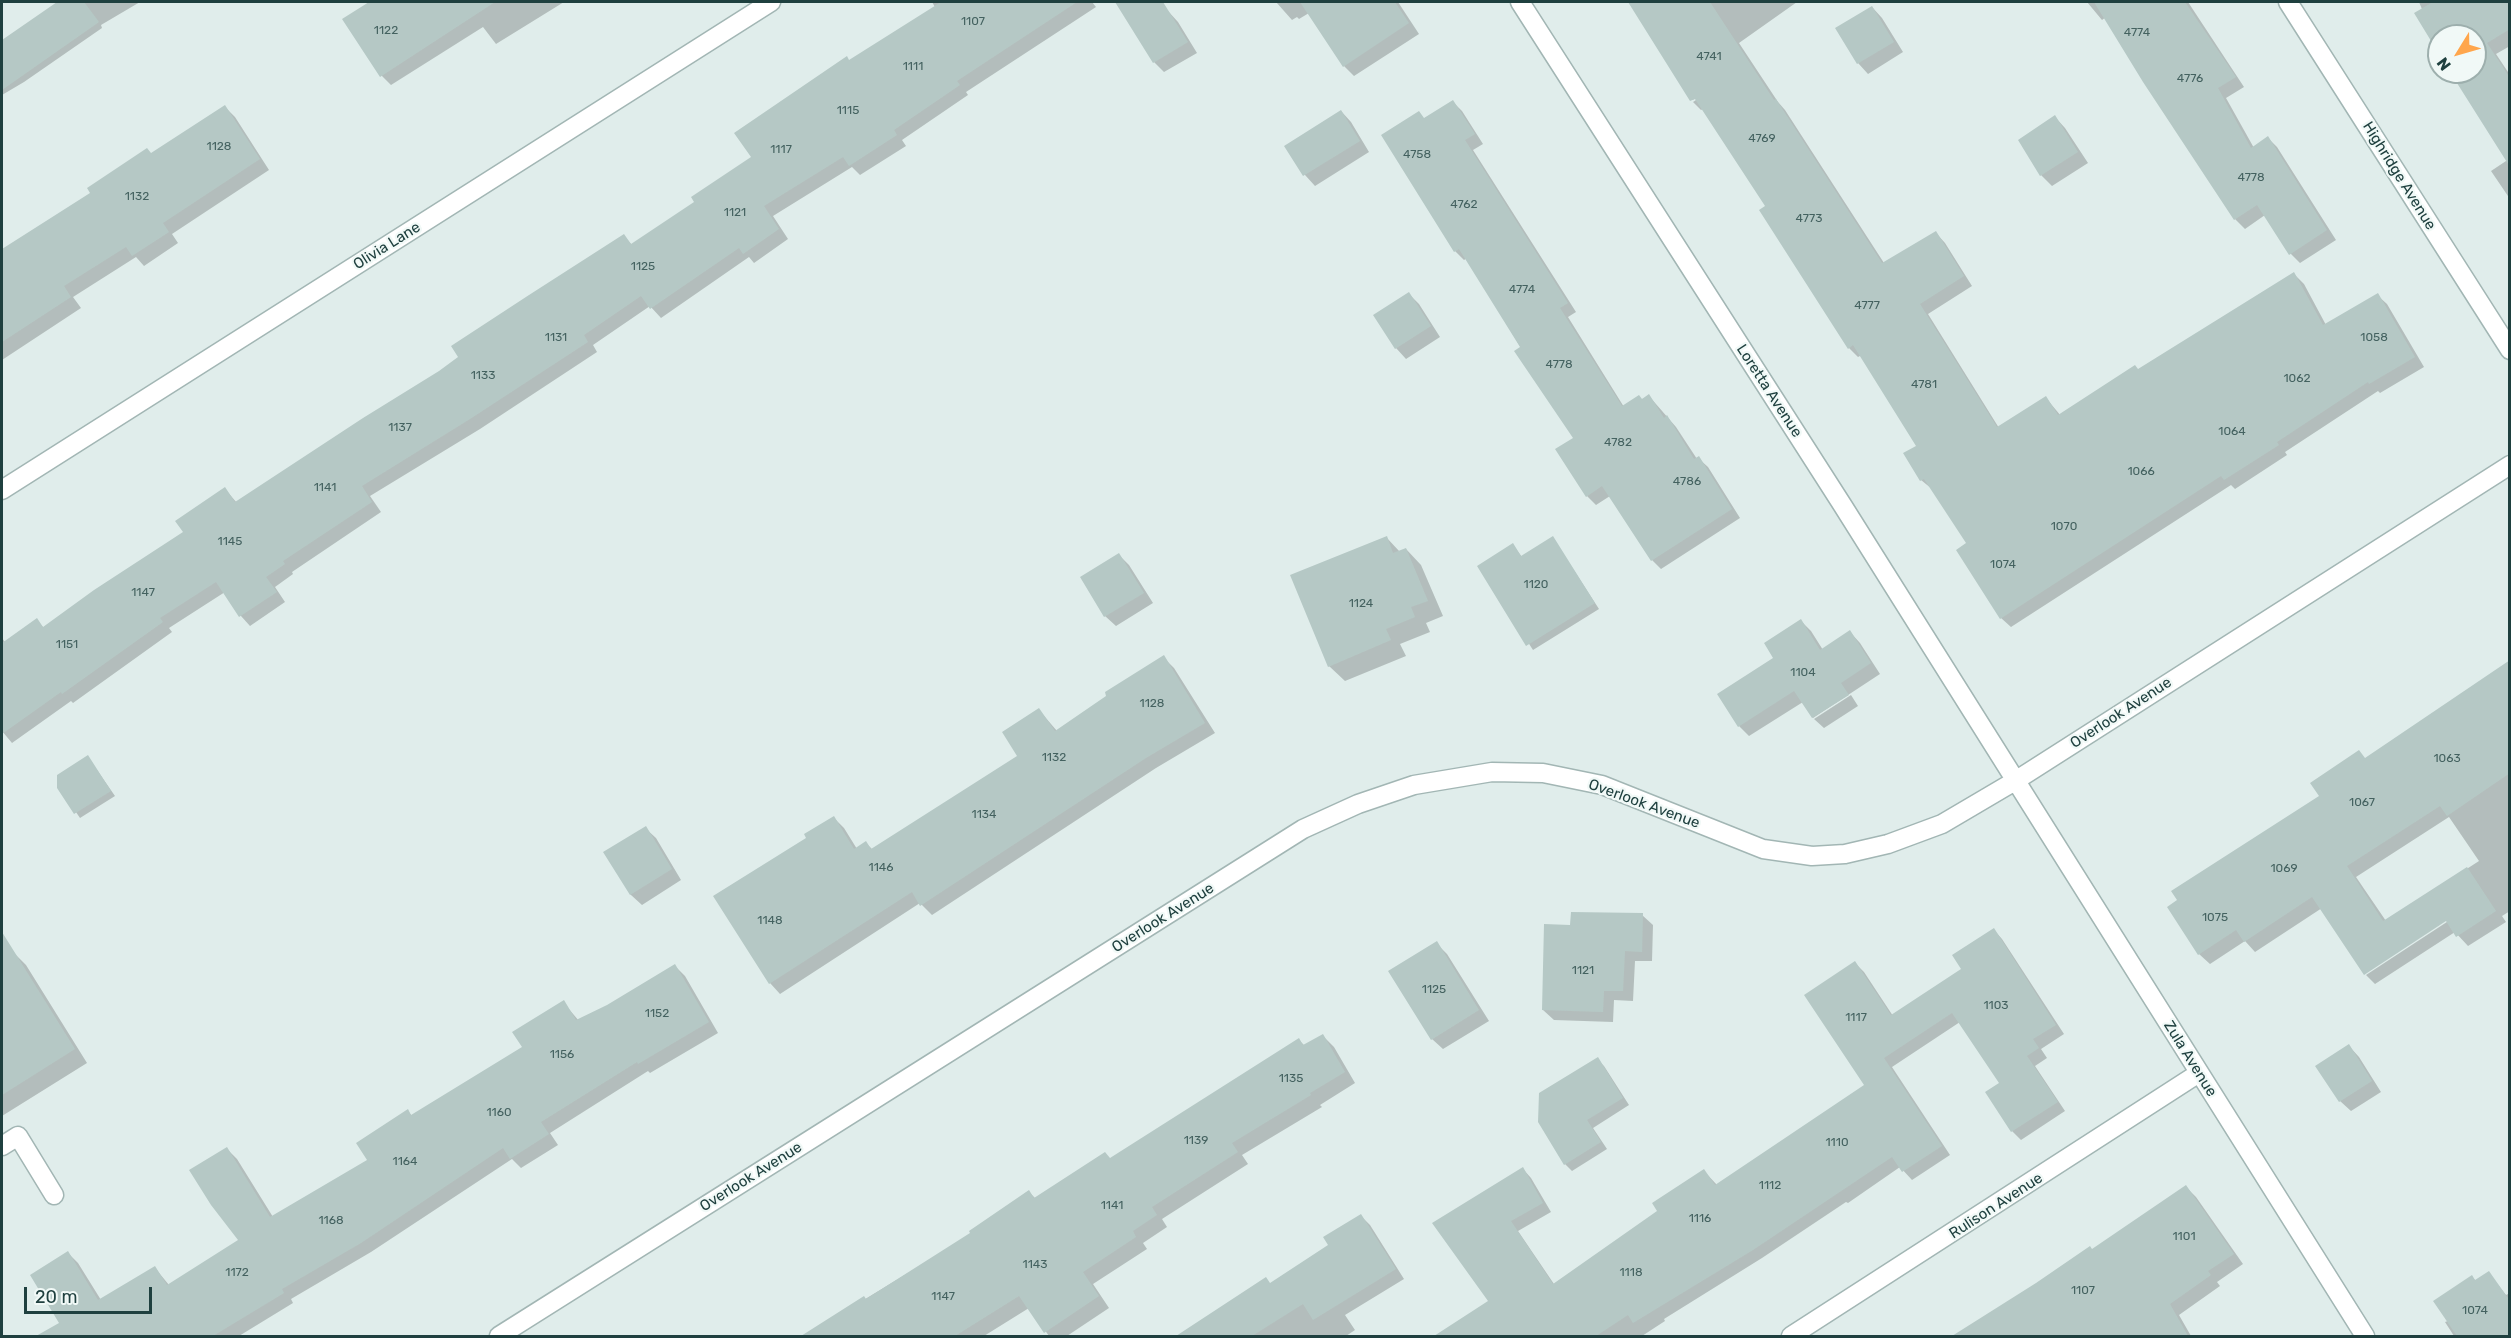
<!DOCTYPE html>
<style>
body{margin:0}
#map{position:relative;width:2511px;height:1338px;overflow:hidden;background:#e0edeb;font-family:Rubik,sans-serif}
canvas{display:block}
.frame{position:absolute;inset:0;border:3px solid #1f403f;pointer-events:none}
.north{position:absolute;left:2427px;top:24px;width:60px;height:60px;box-sizing:border-box;background:#f1f9f7;border:2px solid #9dafad;border-radius:50%;rotate:233deg;font-size:16px;font-weight:700;line-height:24px;text-align:center;color:#1f403f}
.north::after{content:'';display:block;margin:auto;width:21px;height:27px;background:#ffa64c;clip-path:polygon(50% 0,100% 100%,50% 72%,0 100%)}
.scale{position:absolute;left:24px;top:1287px;width:128px;height:27px;box-sizing:border-box;border:3px solid #1f403f;border-top:0;padding-left:8px;font-size:18px;line-height:21px;white-space:nowrap;color:#1f403f;-webkit-text-stroke:4px #f1f9f7;paint-order:stroke}
</style>
<div id="map">
<canvas width="2511" height="1338"></canvas>
<div class="frame"></div>
<div class="north">N</div>
<div class="scale">20 m</div>
</div>
<script>
const g = document.querySelector('canvas').getContext('2d');
g.lineJoin = 'round';
function fillPath(path, color) { g.fillStyle = color; g.fill(path, 'evenodd'); }
const poly = rows => new Path2D(rows.map(r => 'M' + r).join(''));
function stroke(path, color, width, dash) { g.strokeStyle = color; g.lineWidth = width; g.lineCap = dash ? 'butt' : 'round'; g.setLineDash(dash || []); g.stroke(path); }
function write(font, color, halo, rows, align = 'center') {
  g.font = font + ' Rubik,sans-serif'; g.lineWidth = 4.5; g.setLineDash([]); g.textBaseline = 'middle'; g.strokeStyle = halo; g.fillStyle = color; for (const [text, x, y, turn = 0] of rows) {
    g.save(); g.translate(x, y); g.rotate((+turn || 0) * Math.PI / 180); g.textAlign = isNaN(turn) ? turn : align; if (halo) g.strokeText(text, 0, 0); g.fillText(text, 0, 0); g.restore();
  }
}
fillPath(poly([
 [60,2,140,2,101,25,102,28,24,82,2,95,2,42],
 [372,2,564,2,496,44,483,27,391,85,382,76,344,20],
 [932,2,1092,2,1096,7,966,92,968,95,902,140,906,146,860,175,852,167,773,216,788,239,754,263,749,257,661,318,650,306,593,345,597,352,480,429,370,496,381,512,292,572,293,574,275,587,285,602,250,626,241,616,225,592,169,628,172,632,73,703,71,701,12,743,2,731,2,638,5,642,36,620,44,628,185,532,225,489,237,503,439,373,624,236,632,245,696,203,753,158,850,62,935,7],
 [1276,2,1398,2,1419,34,1354,76,1344,66,1309,13,1299,19,1297,17,1292,20],
 [1630,2,1797,2,1739,43,1778,102,1785,110,1884,263,1936,233,1945,243,1972,286,1928,314,1999,428,2046,398,2061,416,2139,371,2294,274,2304,284,2326,325,2377,295,2387,304,2424,367,2380,393,2378,391,2285,452,2287,455,2235,489,2231,485,2011,627,2001,618,1968,544,1932,489,1921,480,1918,446,1862,355,1858,357,1849,348,1767,207,1703,109,1701,110,1693,102,1702,96,1692,100],
 [2087,2,2188,2,2244,87,2226,98,2254,148,2268,138,2277,147,2336,240,2300,263,2291,254,2265,215,2245,229,2235,219,2145,81,2106,17,2102,20],
 [2419,2,2510,2,2510,46,2496,54,2510,75,2510,199,2491,171,2509,159,2453,72,2475,72,2475,36,2439,36,2439,50],
 [1872,7,1882,18,1903,52,1868,74,1858,63],
 [1168,11,1178,22,1197,53,1164,72,1154,62],
 [1453,102,1462,111,1483,144,1473,150,1576,312,1568,317,1624,407,1649,396,1676,427,1697,459,1698,458,1708,467,1740,518,1661,569,1652,560,1610,496,1596,505,1587,496,1575,438,1467,258,1464,260,1455,251,1425,119],
 [225,107,235,117,269,170,172,234,178,243,144,266,136,257,73,297,81,308,2,360,2,251],
 [1341,111,1351,122,1369,152,1315,186,1305,175,1286,146],
 [2055,117,2065,128,2088,163,2052,186,2041,175,2020,140],
 [1409,294,1419,304,1440,337,1406,359,1396,348,1375,316],
 [1386,537,1400,552,1406,549,1421,565,1443,616,1426,623,1430,632,1400,644,1406,656,1345,681,1329,666],
 [1553,538,1599,609,1533,650,1479,566,1513,545,1522,557],
 [1119,555,1129,565,1153,603,1116,626,1105,616],
 [1801,621,1811,631,1823,650,1850,632,1860,643,1880,674,1813,718,1803,702,1749,736,1739,726,1776,658],
 [1163,657,1174,668,1215,733,1156,768,932,915,920,903,780,994,770,983,808,839,834,818,844,828,857,849,866,843,873,850,1020,756,1039,710,1057,731],
 [2510,662,2510,911,2502,916,2506,922,2468,946,2455,932,2375,984,2366,975,2453,918,2452,916,2365,972,2322,908,2255,952,2245,941,2210,964,2199,954,2321,796,2366,759],
 [2449,817,2479,861,2386,921,2356,877],
 [1851,695,1858,706,1824,728,1814,719],
 [88,757,115,796,80,818,59,787],
 [645,828,656,838,681,880,642,905,631,895,605,852],
 [1642,915,1653,925,1652,961,1635,961,1633,1001,1614,1000,1613,1022,1554,1020,1543,1010,1572,926],
 [1994,930,2002,939,2064,1034,2041,1049,2047,1058,2035,1066,2065,1111,2021,1140,2012,1131,2001,1084,1960,1022,1892,1067,1950,1155,1912,1180,1900,1167,1848,1203,1846,1202,1762,1258,1664,1319,1665,1321,1642,1336,1456,1336,1450,1328,1490,1301,1434,1223,1523,1169,1531,1178,1551,1212,1518,1231,1554,1284,1659,1211,1704,1171,1717,1185,1866,1086,1855,963,1864,972,1893,1016,1963,970],
 [2,943,9,955,13,952,26,965,87,1063,2,1116],
 [1436,943,1447,954,1489,1021,1443,1049,1432,1039],
 [675,966,685,976,718,1033,650,1073,648,1071,550,1133,558,1145,521,1168,512,1159,371,1252,291,1299,293,1303,239,1336,70,1336,32,1275,68,1253,78,1263,101,1300,155,1268,169,1285,240,1241,227,1149,237,1159,273,1217,369,1161,408,1111,412,1116,524,1047,563,1002,579,1021,608,1006],
 [1323,1036,1334,1047,1355,1083,1320,1105,1322,1107,1242,1155,1248,1164,1162,1219,1167,1227,1143,1243,1147,1249,1093,1284,1109,1308,1067,1336,1049,1336,1029,1308,984,1336,814,1336,811,1332,972,1234,1028,1191,1036,1199,1111,1159,1299,1040,1305,1046],
 [2349,1046,2359,1057,2381,1092,2351,1111,2340,1101],
 [1597,1059,1604,1066,1629,1105,1593,1128,1607,1149,1572,1171,1565,1164],
 [2186,1187,2196,1197,2243,1264,2217,1282,2220,1286,2179,1315,2191,1336,1956,1336,2093,1251],
 [1361,1216,1370,1225,1404,1279,1345,1315,1355,1330,1346,1336,1177,1336,1271,1284,1330,1245],
 [2489,1273,2506,1295,2510,1293,2510,1336,2454,1336,2445,1322,2448,1321,2472,1277,2476,1281]
]), '#0003');
fillPath(poly([
 [57,2,84,2,99,22,2,90,2,40],
 [369,2,495,2,380,77,342,19],
 [941,2,1077,2,957,81,960,85,894,130,897,135,849,166,843,157,764,206,779,229,743,254,739,248,650,309,641,296,584,335,588,342,470,419,362,486,372,502,283,561,285,564,266,577,277,592,239,617,216,582,160,618,163,622,62,694,61,692,2,734,2,643,37,618,43,627,94,590,183,532,175,521,225,487,235,502,363,418,439,371,458,357,451,346,529,295,624,234,631,244,694,202,691,197,751,157,734,133,847,56,849,60],
 [1115,2,1163,2,1188,42,1153,63],
 [1300,2,1395,2,1409,23,1343,67],
 [1628,2,1710,2,1774,100,1776,99,1882,263,1936,231,1964,276,1920,304,1997,427,2046,396,2058,415,2135,365,2138,369,2294,272,2323,325,2378,293,2415,357,2369,384,2368,382,2277,442,2279,445,2224,480,2221,476,2000,619,1956,550,1966,543,1924,479,1920,481,1903,453,1916,446,1853,345,1848,349,1759,210,1765,206,1695,99,1690,101],
 [2094,2,2185,2,2236,77,2218,88,2251,148,2268,136,2327,230,2289,255,2257,205,2234,220,2143,82],
 [2433,2,2510,2,2510,29,2487,43,2510,78,2510,167,2450,72,2475,72,2475,36,2439,36,2439,54,2414,13],
 [1872,6,1894,42,1857,64,1835,28],
 [1453,100,1475,134,1465,140,1568,303,1560,308,1622,406,1639,395,1642,399,1649,394,1664,418,1667,415,1694,459,1699,456,1732,509,1651,561,1602,486,1586,497,1555,449,1573,438,1514,351,1520,347,1459,249,1454,252,1381,135,1419,111,1424,118],
 [225,105,260,159,163,223,169,232,132,256,126,247,64,286,71,297,2,342,2,249,90,193,87,188,147,148,151,153],
 [1341,110,1360,141,1303,176,1284,146],
 [2055,115,2078,152,2040,176,2018,140],
 [1409,292,1431,326,1395,349,1373,315],
 [1387,536,1393,553,1406,548,1428,601,1411,607,1415,617,1386,629,1391,640,1328,667,1290,575],
 [1553,536,1595,603,1526,646,1477,566,1513,543,1521,556],
 [1119,553,1144,593,1104,617,1080,577],
 [1801,619,1820,650,1850,630,1871,663,1841,683,1849,695,1812,718,1794,691,1738,727,1717,694,1773,658,1764,643],
 [1164,655,1205,723,1146,758,920,906,912,892,769,984,713,896,806,838,804,834,834,816,854,849,866,841,871,849,1017,756,1002,732,1039,708,1055,731,1106,696,1105,692],
 [2510,660,2510,773,2447,816,2440,806,2347,866,2383,921,2467,867,2496,911,2456,937,2446,921,2364,975,2312,897,2244,942,2236,930,2198,955,2167,907,2177,900,2171,891,2319,796,2310,783,2359,750,2365,758],
 [88,755,111,791,74,814,57,788,57,775],
 [646,826,672,869,630,895,603,852],
 [1571,912,1643,913,1642,952,1625,951,1623,991,1604,991,1603,1012,1542,1010,1544,924,1570,925],
 [1994,928,2056,1025,2033,1039,2039,1048,2027,1056,2058,1102,2011,1132,1985,1092,1999,1083,1952,1013,1884,1058,1942,1146,1902,1172,1892,1157,1753,1250,1633,1323,1628,1315,1596,1336,1434,1336,1488,1301,1432,1223,1523,1167,1543,1203,1511,1221,1553,1284,1657,1211,1652,1203,1704,1169,1715,1185,1864,1085,1804,995,1855,961,1891,1015,1961,969,1952,955],
 [2,932,75,1049,2,1095],
 [1437,941,1479,1010,1431,1040,1388,971],
 [675,964,709,1022,638,1064,637,1062,541,1122,549,1134,510,1159,503,1148,361,1243,282,1289,284,1293,213,1336,36,1336,59,1323,30,1275,68,1251,98,1300,155,1266,167,1285,238,1240,211,1205,189,1170,227,1147,270,1217,367,1160,356,1143,408,1109,411,1115,522,1047,512,1032,564,1000,576,1020,607,1005],
 [1323,1034,1345,1072,1310,1093,1311,1095,1232,1143,1238,1152,1152,1207,1157,1215,1133,1231,1136,1237,1083,1272,1099,1296,1044,1333,1019,1296,955,1336,801,1336,864,1296,866,1299,970,1233,969,1231,1029,1190,1034,1198,1105,1152,1110,1158,1299,1038,1303,1045],
 [2349,1044,2372,1081,2339,1102,2315,1066],
 [1598,1057,1623,1098,1587,1120,1601,1142,1564,1165,1538,1122,1539,1093],
 [2186,1185,2234,1254,2208,1271,2211,1275,2170,1304,2188,1336,1952,1336,2036,1283,2090,1246,2092,1249],
 [1361,1214,1396,1269,1313,1320,1303,1304,1252,1336,1176,1336,1266,1277,1270,1283,1328,1245,1323,1237],
 [2489,1271,2510,1301,2510,1336,2457,1336,2433,1301,2472,1275,2475,1280]
]), '#b5c8c5');
const lane = poly([
 [2,1146,18,1136,54,1195]
]);
const street = poly([
 [1520,2,1843,506,2365,1336],
 [2288,2,2510,350],
 [2,490,771,2],
 [499,1336,1303,829,1358,804,1414,785,1492,772,1543,773,1602,785,1763,849,1812,856,1845,854,1888,844,1942,824,2015,781,2510,465],
 [1791,1336,2199,1073]
]);
stroke(lane, '#a2b6b4', 21);
stroke(street, '#a2b6b4', 21);
stroke(lane, '#fff', 18);
stroke(street, '#fff', 18);
write('12px', '#446260', null, [
 ["1107",973,22],
 ["1122",386,31],
 ["4774",2137,33],
 ["4741",1709,57],
 ["1111",913,67],
 ["4776",2190,79],
 ["1115",848,111],
 ["4769",1762,139],
 ["1128",219,147],
 ["1117",781,150],
 ["4758",1417,155],
 ["4778",2251,178],
 ["1132",137,197],
 ["4762",1464,205],
 ["1121",735,213],
 ["4773",1809,219],
 ["1125",643,267],
 ["4774",1522,290],
 ["4777",1867,306],
 ["1131",556,338],
 ["1058",2374,338],
 ["4778",1559,365],
 ["1133",483,376],
 ["1062",2297,379],
 ["4781",1924,385],
 ["1137",400,428],
 ["1064",2232,432],
 ["4782",1618,443],
 ["1066",2141,472],
 ["4786",1687,482],
 ["1141",325,488],
 ["1070",2064,527],
 ["1145",230,542],
 ["1074",2003,565],
 ["1120",1536,585],
 ["1147",143,593],
 ["1124",1361,604],
 ["1151",67,645],
 ["1104",1803,673],
 ["1128",1152,704],
 ["1132",1054,758],
 ["1063",2447,759],
 ["1067",2362,803],
 ["1134",984,815],
 ["1146",881,868],
 ["1069",2284,869],
 ["1075",2215,918],
 ["1148",770,921],
 ["1121",1583,971],
 ["1125",1434,990],
 ["1103",1996,1006],
 ["1152",657,1014],
 ["1117",1856,1018],
 ["1156",562,1055],
 ["1135",1291,1079],
 ["1160",499,1113],
 ["1139",1196,1141],
 ["1110",1837,1143],
 ["1164",405,1162],
 ["1112",1770,1186],
 ["1141",1112,1206],
 ["1116",1700,1219],
 ["1168",331,1221],
 ["1101",2184,1237],
 ["1143",1035,1265],
 ["1172",237,1273],
 ["1118",1631,1273],
 ["1107",2083,1291],
 ["1147",943,1297],
 ["1074",2475,1311]
]);
write('15px', '#1f403f', '#f1f9f7', [
 ["Highridge Avenue",2399,176,58],
 ["Olivia Lane",387,246,-32],
 ["Loretta Avenue",1769,391,57],
 ["Overlook Avenue",2121,713,-33],
 ["Overlook Avenue",1644,804,20],
 ["Overlook Avenue",1163,918,-32],
 ["Zula Avenue",2190,1059,58],
 ["Overlook Avenue",751,1177,-32],
 ["Rulison Avenue",1996,1206,-33]
]);
</script>
